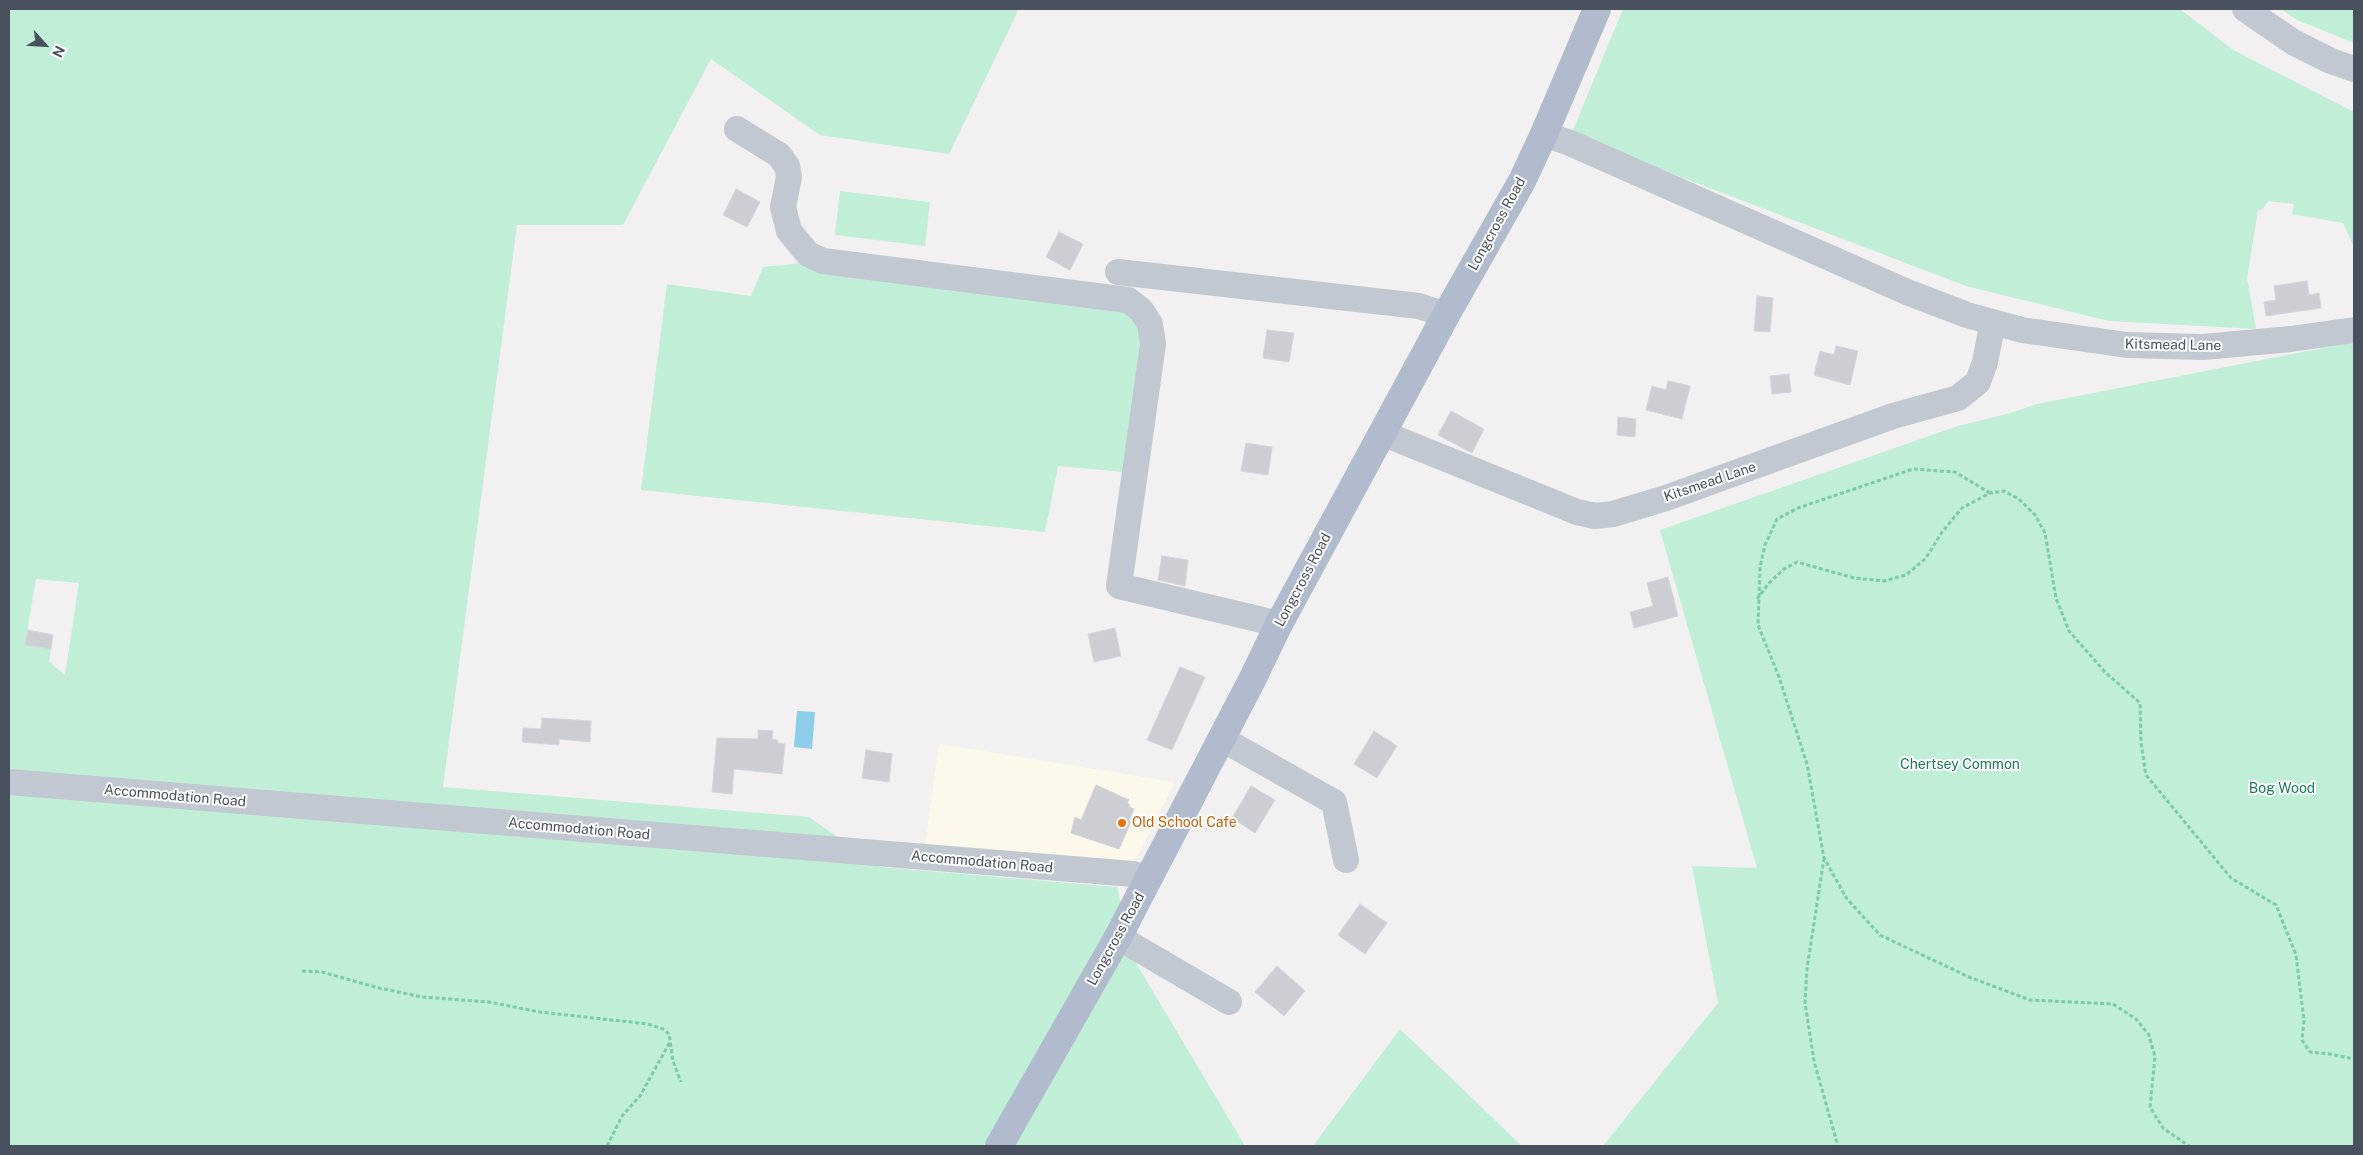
<!DOCTYPE html>
<style>
body{margin:0}
#map{position:relative;width:2363px;height:1155px;overflow:hidden;background:#f2f0f0;font-family:"Public Sans",sans-serif}
canvas{display:block}
.frame{position:absolute;inset:0;border:10px solid #48515d;pointer-events:none}
.north{position:absolute;left:20px;top:20px;width:50px;height:50px;-webkit-text-stroke:4px #fff;paint-order:stroke;rotate:116deg;font-size:14px;font-weight:700;line-height:20px;text-align:center;color:#48515d}
.north::after{content:'';display:block;margin:auto;width:18px;height:22px;background:#48515d;clip-path:polygon(50% 0,100% 100%,50% 72%,0 100%)}
</style>
<div id="map">
<canvas width="2363" height="1155"></canvas>
<div class="frame"></div>
<div class="north">N</div>
</div>
<script>
const g = document.querySelector('canvas').getContext('2d');
g.lineJoin = 'round';
function fillPath(path, color) { g.fillStyle = color; g.fill(path, 'evenodd'); }
const poly = rows => new Path2D(rows.map(r => 'M' + r).join(''));
function stroke(path, color, width, dash) { g.strokeStyle = color; g.lineWidth = width; g.lineCap = dash ? 'butt' : 'round'; g.setLineDash(dash || []); g.stroke(path); }
function write(font, color, halo, rows, align = 'center') {
  g.font = font + ' "Public Sans",sans-serif'; g.lineWidth = 4; g.setLineDash([]); g.textBaseline = 'middle'; g.strokeStyle = halo; g.fillStyle = color; for (const [text, x, y, turn = 0] of rows) {
    g.save(); g.translate(x, y); g.rotate((+turn || 0) * Math.PI / 180); g.textAlign = isNaN(turn) ? turn : align; if (halo) g.strokeText(text, 0, 0); g.fillText(text, 0, 0); g.restore();
  }
}
fillPath(poly([
 [939,744,1175,782,1131,869,925,844]
]), '#fcf9ea');
fillPath(poly([
 [9,9,1019,9,949,154,820,135,711,59,623,225,517,225,443,787,809,817,880,867,1117,887,1136,963,1245,1146,9,1146],
 [36,579,79,583,65,675,49,662,51,649,25,645],
 [1623,9,2180,9,2233,50,2354,112,2354,247,2343,223,2292,214,2294,204,2268,201,2262,210,2258,210,2247,278,2256,329,2109,321,1966,286,1571,135],
 [2281,9,2354,9,2354,43,2297,20],
 [840,191,930,202,925,246,835,235],
 [823,261,1141,310,1135,473,1058,466,1045,532,641,490,667,284,751,296,763,267],
 [2354,342,2354,1146,1603,1146,1718,1003,1692,866,1757,868,1660,530,1958,426,2007,414,2037,404],
 [1400,1029,1522,1146,1313,1146]
]), '#c0eed7');
fillPath(poly([
 [797,711,815,712,812,749,794,747]
]), '#8ecdea');
const building = poly([
 [736,189,760,202,747,227,723,215,736,189],
 [1059,232,1083,244,1070,270,1046,257,1059,232],
 [2307,281,2309,295,2319,293,2321,308,2266,316,2264,302,2276,300,2274,286,2307,281],
 [1757,296,1773,298,1770,332,1754,331,1757,296],
 [1267,330,1294,333,1289,362,1263,358,1267,330],
 [1836,346,1858,351,1850,385,1814,375,1820,351,1834,355,1836,346],
 [1789,374,1791,392,1772,394,1770,376,1789,374],
 [1668,381,1690,386,1682,419,1646,410,1652,386,1666,390,1668,381],
 [1451,411,1484,429,1472,453,1438,435,1451,411],
 [1618,417,1636,419,1635,437,1617,435,1618,417],
 [1246,443,1272,447,1268,475,1241,471,1246,443],
 [1162,556,1188,560,1185,586,1158,580,1162,556],
 [1668,577,1678,616,1634,628,1630,612,1653,606,1647,583,1668,577],
 [1115,628,1121,656,1094,662,1088,634,1115,628],
 [28,630,53,635,51,649,25,645,28,630],
 [1180,667,1205,677,1172,750,1147,740,1180,667],
 [542,718,591,721,590,742,559,739,559,745,522,742,523,728,541,729,542,718],
 [758,730,773,731,772,739,778,740,778,743,785,744,782,774,734,769,732,794,712,792,717,738,758,739,758,730],
 [1374,731,1397,746,1377,778,1354,764,1374,731],
 [866,750,892,754,889,782,862,778,866,750],
 [1096,785,1129,800,1127,803,1130,805,1129,807,1134,809,1129,821,1131,822,1119,849,1071,833,1075,817,1081,820,1096,785],
 [1251,786,1275,800,1255,833,1232,818,1251,786],
 [1360,904,1387,923,1365,954,1338,935,1360,904],
 [1277,966,1305,991,1284,1016,1255,992,1277,966]
]);
fillPath(building, '#cdced4');
stroke(building, '#d4d5db', 1);
stroke(poly([
 [1990,493,1955,472,1913,469,1798,508,1777,519,1765,545,1760,567,1758,625,1779,677,1807,764,1824,858,1847,899,1880,935,1969,977,2030,1000,2113,1004,2136,1019,2149,1035,2155,1057,2150,1107,2163,1128,2189,1146],
 [1757,599,1768,584,1784,569,1797,562,1854,578,1884,581,1906,575,1926,558,1942,532,1962,508,1990,493,2004,491,2019,499,2035,515,2045,533,2056,598,2069,631,2105,672,2140,703,2141,743,2146,775,2231,878,2276,905,2296,955,2304,1021,2302,1040,2310,1052,2330,1054,2354,1059],
 [1824,858,1807,969,1805,1003,1814,1061,1838,1146],
 [302,971,322,972,375,987,422,997,489,1002,540,1012,648,1024,663,1029,669,1034,673,1061,681,1082],
 [607,1146,622,1116,640,1096,670,1042]
]), '#79cbac', 3, [4, 2.5]);
stroke(poly([
 [2245,9,2293,42,2331,61,2354,69],
 [737,129,779,155,787,166,789,177,783,207,789,231,808,254,823,261,1128,300,1141,310,1150,324,1153,344,1119,586,1279,624],
 [1544,134,1570,143,1907,292,1967,315,2022,330,2127,345,2203,347,2291,339,2354,330],
 [1118,272,1419,306,1446,315],
 [1382,433,1577,512,1595,516,1613,514,1666,498,1893,416,1958,398,1978,382,1985,362,1993,322],
 [1222,739,1334,802,1346,860],
 [9,782,1133,874,1148,879],
 [1118,937,1229,1002]
]), '#c1c8d1', 26);
stroke(poly([
 [999,1146,1118,937,1252,680,1279,624,1446,315,1522,181,1544,134,1597,9]
]), '#b0bcce', 28);
for (const [x, y, r, color] of [
 [1122,823,5,"#e8710a"]
]) { const dot = new Path2D(); dot.arc(x, y, r, 0, 2 * Math.PI); g.fillStyle = color; g.fill(dot); stroke(dot, '#fff', 2); }
write('14px', '#48515d', '#fff', [
 ["Longcross Road",1497,224,-61],
 ["Kitsmead Lane",2173,345,1],
 ["Kitsmead Lane",1710,482,-19],
 ["Longcross Road",1303,580,-62],
 ["Accommodation Road",175,796,5],
 ["Accommodation Road",579,829,5],
 ["Accommodation Road",982,862,5],
 ["Longcross Road",1116,939,-61]
]);
write('14px', '#1a7d57', '#fff', [
 ["Chertsey Common",1960,765],
 ["Bog Wood",2282,789]
]);
write('14px', '#c56008', '#fff', [
 ["Old School Cafe",1132,823]
], 'left');
</script>
